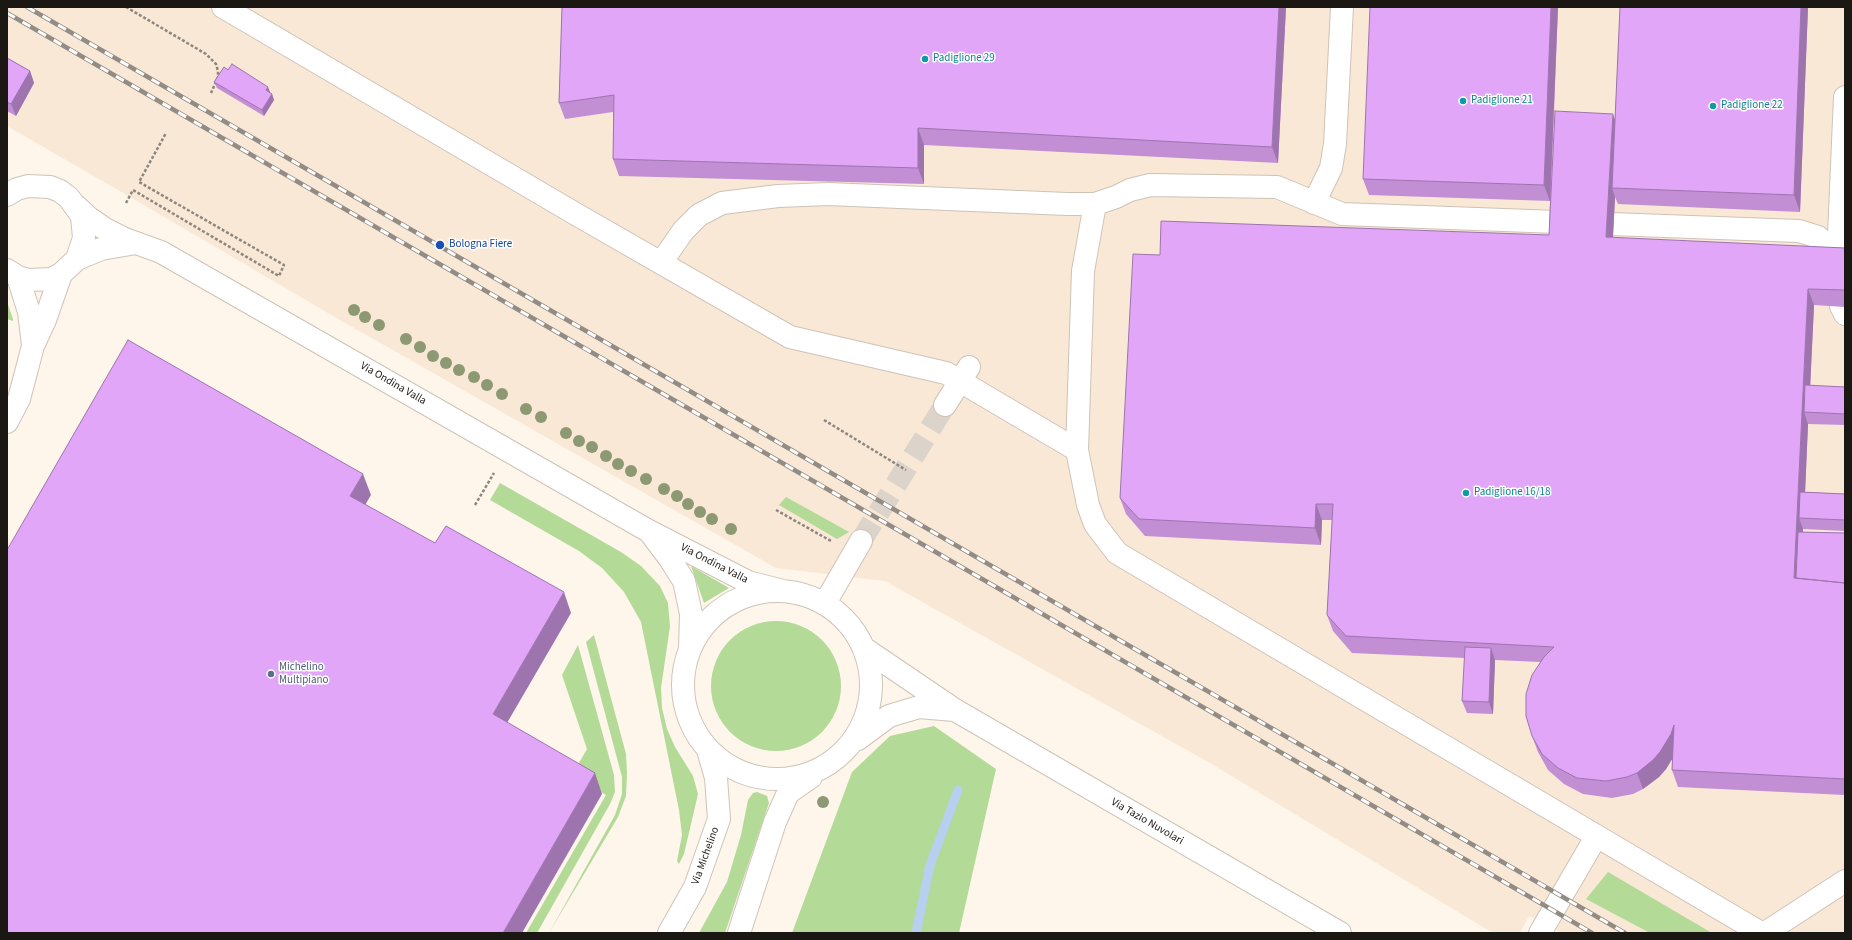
<!DOCTYPE html>
<style>
body{margin:0}
#map{position:relative;width:1852px;height:940px;overflow:hidden;background:#fef5eb;font-family:"Source Sans 3",sans-serif}
canvas{display:block}
.frame{position:absolute;inset:0;border:8px solid #1b1713;pointer-events:none}
</style>
<div id="map">
<canvas width="1852" height="940"></canvas>
<div class="frame"></div>
</div>
<script>
const g = document.querySelector('canvas').getContext('2d');
g.lineJoin = 'round';
function fillPath(path, color) { g.fillStyle = color; g.fill(path, 'evenodd'); }
const poly = rows => new Path2D(rows.map(r => 'M' + r).join(''));
function stroke(path, color, width, dash) { g.strokeStyle = color; g.lineWidth = width; g.lineCap = dash ? 'butt' : 'round'; g.setLineDash(dash || []); g.stroke(path); }
function write(font, color, halo, rows, align = 'center') {
  g.font = font + ' "Source Sans 3",sans-serif'; g.lineWidth = 3; g.setLineDash([]); g.textBaseline = 'middle'; g.strokeStyle = halo; g.fillStyle = color; for (const [text, x, y, turn = 0] of rows) {
    g.save(); g.translate(x, y); g.rotate((+turn || 0) * Math.PI / 180); g.textAlign = isNaN(turn) ? turn : align; if (halo) g.strokeText(text, 0, 0); g.fillText(text, 0, 0); g.restore();
  }
}
fillPath(poly([
 [7,7,1845,7,1845,933,1562,933,1529,916,1520,933,1495,933,1488,930,1210,763,885,581,776,568,333,316,137,201,7,126]
]), '#f9e8d6');
fillPath(poly([
 [7,302,13,319,13,321,7,319],
 [500,483,621,552,641,566,660,586,668,603,670,626,661,688,662,708,667,729,675,747,693,776,698,794,684,854,679,864,677,861,682,835,679,810,641,622,624,592,602,568,579,551,490,500],
 [786,497,849,532,837,539,779,505],
 [691,566,729,588,704,603],
 '711 686a65 65 0 1 1 130 0a65 65 0 1 1-130 0Z',
 [594,635,626,754,627,773,626,796,618,817,549,933,615,815,622,794,622,777,586,642],
 [578,645,614,775,615,792,610,804,537,933,526,933,606,795,572,775,587,749,562,675],
 [934,726,996,769,959,933,792,933,852,772,890,736],
 [757,792,767,796,769,803,725,933,699,933,727,882,741,835,748,800,753,793],
 [1608,872,1712,933,1650,933,1586,899]
]), '#b3da97');
stroke(poly([
 [916,933,930,865,958,790]
]), '#b8d0ef', 9);
stroke(poly([
 [861,541,945,405]
]), '#dcd4cb', 22, [22, 11]);
const minor = poly([
 [223,7,574,213,790,337,946,373,1077,450,1083,271,1095,204,1116,197,1130,190,1150,185,1277,187,1342,214,1799,231,1818,237,1833,251,1838,264,1841,306,1845,314],
 [7,195,17,189,28,186,50,187,60,191,69,198,82,216,84,238,77,259,61,274,51,279,29,280,18,277,7,270],
 [1314,203,1331,168,1335,144,1342,7],
 [76,206,89,218,105,229,125,239,161,252,647,530,748,582,783,591],
 [1833,251,1839,234,1845,97],
 [77,259,101,249,136,243],
 [661,263,683,231,699,215,722,203,778,196,828,194,1067,204,1095,204],
 [18,277,29,312,33,345],
 [945,405,969,367],
 [7,422,19,399,33,346,45,320,61,274],
 [1077,450,1088,505,1095,524,1117,553,1761,933],
 [652,535,670,559,684,581,691,614,690,648],
 '683 685a94 94 0 1 1 188 0a94 94 0 1 1-188 0Z',
 [825,603,861,541],
 [865,649,955,710,1340,933],
 [858,739,889,716,919,707,954,710],
 [669,933,695,887,719,819,716,778,708,750],
 [739,933,775,822,788,793,811,777],
 [1540,933,1596,837],
 [1765,933,1845,881]
]);
stroke(minor, '#cec3b7', 24);
stroke(poly([
 [126,7,206,54,216,64,218,71,218,77,211,93],
 [126,203,133,190,279,276,284,265,139,182,166,133],
 [824,420,906,470],
 [475,505,494,473],
 [776,510,831,541]
]), '#8d867f', 2.5, [3, 2]);
stroke(minor, '#fff', 22);
const rail = poly([
 [27,7,1625,933],
 [7,13,1592,933]
]);
stroke(rail, '#938c85', 4.5);
stroke(rail, '#fff', 3, [9]);
g.fillStyle = '#8c9973';
for (const [x, y] of [
 [354,310],
 [365,317],
 [379,325],
 [406,339],
 [420,347],
 [433,356],
 [446,363],
 [459,370],
 [474,377],
 [487,385],
 [502,394],
 [526,409],
 [541,417],
 [566,433],
 [579,441],
 [592,447],
 [606,456],
 [618,464],
 [631,471],
 [646,479],
 [664,489],
 [677,496],
 [688,504],
 [700,512],
 [712,519],
 [731,529],
 [823,802]
]) { g.beginPath(); g.arc(x, y, 6, 0, 2 * Math.PI); g.fill(); }
fillPath(poly([
 [562,7,1286,7,1278,163,924,145,924,184,619,176,613,159,613,112,565,119,559,103],
 [1558,7,1551,192,1615,119,1620,7,1808,7,1800,212,1618,204,1615,197,1613,238,1845,248,1845,307,1814,305,1810,386,1845,387,1845,425,1808,424,1805,492,1845,494,1845,531,1803,529,1803,532,1845,533,1845,795,1678,787,1672,770,1672,759,1666,769,1659,777,1643,789,1633,794,1612,798,1583,794,1564,784,1548,770,1538,752,1532,736,1540,662,1495,660,1493,714,1467,713,1462,701,1465,658,1352,653,1333,631,1327,615,1332,520,1322,520,1321,545,1145,536,1126,514,1120,498,1160,255,1549,235,1550,201,1369,195,1363,179],
 [7,58,30,71,34,83,16,116,7,111],
 [214,82,270,92,270,93,272,94,274,100,264,116,217,88]
]), '#c28fd5');
fillPath(poly([
 [1279,7,1286,7,1278,163,1272,147],
 [1551,7,1558,7,1550,201,1544,185],
 [1801,7,1808,7,1800,212,1794,195],
 [30,71,34,83,16,116,11,104],
 [268,87,270,92,268,96,266,90],
 [272,94,274,100,264,116,262,110],
 [1613,114,1619,131,1612,188,1615,197,1612,254,1606,237],
 [918,128,924,145,924,184,918,168],
 [1808,289,1814,305,1809,412,1804,412,1808,424,1804,518,1799,518,1803,529,1800,583,1794,578],
 [363,474,371,495,358,517,350,496],
 [1316,504,1322,520,1321,545,1315,528],
 [564,592,571,613,500,735,493,714],
 [1491,648,1495,660,1493,714,1489,702],
 [1674,725,1677,751,1666,769,1659,777,1643,789,1637,773],
 [595,773,602,794,522,933,503,933]
]), '#9e74ae');
const building = poly([
 [562,7,1279,7,1272,147,918,128,918,168,613,159,614,95,559,103,562,7],
 [1370,7,1551,7,1544,185,1363,179,1370,7],
 [1620,7,1801,7,1794,195,1612,188,1620,7],
 [7,58,30,71,11,104,7,102,7,58],
 [232,64,268,87,266,90,272,94,262,110,214,82,224,67,228,70,232,64],
 [1555,111,1613,114,1606,237,1845,248,1845,290,1808,289,1794,578,1845,583,1845,779,1672,770,1674,725,1671,734,1660,752,1653,760,1637,773,1627,777,1606,781,1577,778,1558,768,1542,754,1532,736,1526,716,1526,694,1532,675,1544,657,1554,647,1346,636,1327,615,1333,504,1316,504,1315,528,1139,519,1120,498,1133,254,1160,255,1161,221,1549,235,1555,111],
 [128,340,363,474,350,496,435,543,446,526,564,592,493,714,595,773,503,933,7,933,7,550,128,340],
 [1805,385,1845,387,1845,414,1804,412,1805,385],
 [1800,492,1845,494,1845,520,1799,518,1800,492],
 [1798,532,1845,533,1845,583,1796,578,1798,532],
 [1465,647,1491,648,1489,702,1462,701,1465,647]
]);
fillPath(building, '#e1a6f8');
stroke(building, '#9e74ae', 1);
for (const [x, y, r, color] of [
 [925,59,4,"#0f9aa8"],
 [1463,101,4,"#0f9aa8"],
 [1713,106,4,"#0f9aa8"],
 [440,245,5,"#1a4fb4"],
 [1466,493,4,"#0f9aa8"],
 [271,674,4,"#5c6f8a"]
]) { const dot = new Path2D(); dot.arc(x, y, r, 0, 2 * Math.PI); g.fillStyle = color; g.fill(dot); stroke(dot, '#fff', 1.5); }
write('11px', '#0d838f', '#fff', [
 ["Padiglione 29",933,59],
 ["Padiglione 21",1471,101],
 ["Padiglione 22",1721,106],
 ["Padiglione 16/18",1474,493]
], 'left');
write('11px', '#164399', '#fff', [
 ["Bologna Fiere",449,245]
], 'left');
write('11px', '#1b1713', '#fff', [
 ["Via Ondina Valla",393,384,30],
 ["Via Ondina Valla",714,564,27],
 ["Via Tazio Nuvolari",1147,822,30],
 ["Via Michelino",706,856,-70]
]);
write('11px', '#4e5e75', '#fff', [
 ["Michelino",279,668],
 ["Multipiano",279,681]
], 'left');
</script>
